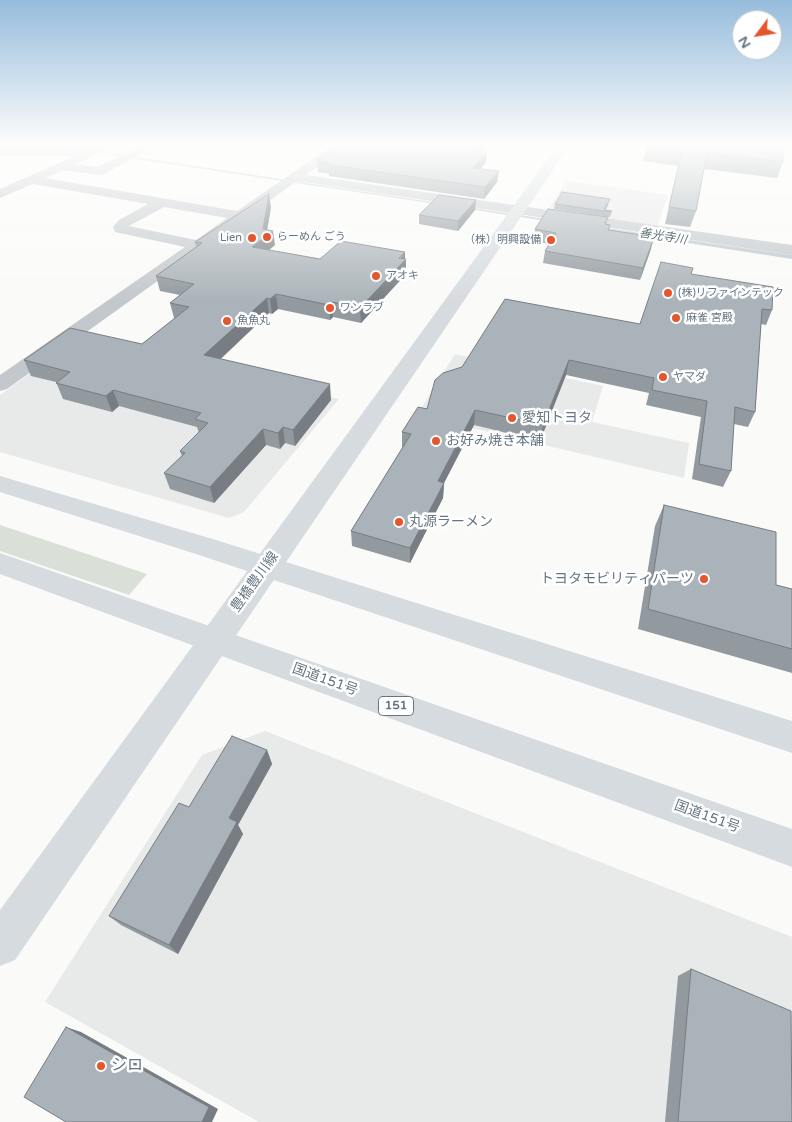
<!DOCTYPE html>
<meta charset="utf-8">
<style>
body{margin:0}
#map{position:relative;width:792px;height:1122px;overflow:hidden;background:#fafaf8;font-family:"Varela Round",sans-serif}
canvas{display:block}
.north{position:absolute;left:732px;top:10px;width:50px;height:50px;box-sizing:border-box;background:#fff;border:1px solid #c1c8cd;border-radius:50%;rotate:239deg;font-size:14px;font-weight:700;line-height:20px;text-align:center;color:#657683}
.north::after{content:'';display:block;margin:auto;width:18px;height:22px;background:#e4572e;clip-path:polygon(50% 0,100% 100%,50% 72%,0 100%)}
</style>
<div id="map">
<canvas width="792" height="1122"></canvas>
<div class="north">N</div>
</div>
<script>
const g = document.querySelector('canvas').getContext('2d');
g.lineJoin = 'round';
function fillPath(path, color) { g.fillStyle = color; g.fill(path, 'evenodd'); }
const poly = rows => new Path2D(rows.map(r => 'M' + r).join(''));
function stroke(path, color, width, dash) { g.strokeStyle = color; g.lineWidth = width; g.lineCap = dash ? 'butt' : 'round'; g.setLineDash(dash || []); g.stroke(path); }
function write(font, color, halo, rows, align = 'center') {
  g.font = font + ' "Varela Round","Noto Sans JP",sans-serif'; g.lineWidth = 5; g.setLineDash([]); g.textBaseline = 'middle'; g.strokeStyle = halo; g.fillStyle = color; for (const [text, x, y, turn = 0] of rows) {
    g.save(); g.translate(x, y); g.rotate((+turn || 0) * Math.PI / 180); g.textAlign = isNaN(turn) ? turn : align; if (halo) g.strokeText(text, 0, 0); g.fillText(text, 0, 0); g.restore();
  }
}
fillPath(poly([
 [566,181,668,195,657,227,547,211],
 [79,338,339,399,244,512,229,518,0,452,0,395],
 [455,354,603,386,592,422,689,443,684,478,417,415],
 [265,731,792,937,792,1122,259,1122,45,1002,202,755]
]), '#e8e9e9');
fillPath(poly([
 [0,525,147,574,129,595,0,551]
]), '#dadfd7');
fillPath(poly([
 [64,145,69,145,77,148,445,204,443,205,76,150,64,145],
 [461,206,552,220,554,221,552,222,463,208,461,206],
 [599,227,792,255,792,259,597,229,597,228,599,227]
]), '#bbc7cb');
fillPath(poly([
 [0,145,84,145,87,149,84,154,76,156,0,156,0,145]
]), '#bbc7cb');
fillPath(poly([
 [100,145,115,145,77,164,97,167,142,145,157,145,104,174,99,175,64,170,45,178,237,211,333,145,346,145,306,175,792,245,792,255,297,181,7,389,0,391,0,375,185,247,115,232,113,227,119,220,148,204,33,184,0,198,0,189,100,145],
 [164,207,227,218,196,240,129,226,164,207]
]), '#c3c8cc');
fillPath(poly([
 [558,145,570,145,15,960,0,966,0,910,558,145]
]), '#d6dbdf');
fillPath(poly([
 [0,476,216,540,792,721,792,753,196,554,0,492,0,476],
 [0,553,792,829,792,867,0,574,0,553]
]), '#d6dbdf');
fillPath(poly([
 [339,145,488,145,483,150,487,151,486,162,481,169,497,182,484,199,329,176,329,174,318,172,317,160],
 [648,145,783,162,777,178,704,169,696,211,690,227,665,224,678,166,643,161],
 [476,200,475,210,458,231,419,224,419,215],
 [609,203,606,210,612,211,610,217,554,209,555,204],
 [271,207,267,230,275,245,269,250,320,259,405,259,406,274,361,323,333,317,330,320,278,309,272,314,269,313,220,359,331,400,295,446,285,443,280,449,266,445,214,503,170,489,164,473,182,456,180,451,199,433,197,427,119,406,112,412,63,399,56,382,31,376,24,360,142,344,175,318,174,318,170,303,180,295,160,291,156,276,196,247,195,242],
 [608,217,606,224,610,225,609,230,651,249,640,280,543,263,545,251,549,244,533,241,535,229],
 [691,274,772,310,766,325,761,324,755,412,748,427,734,424,731,471,723,487,692,479,701,417,646,405,649,393,566,375,540,441,474,425,444,483,443,498,410,563,352,546,351,531,403,447,402,447,402,432,427,409,640,324],
 [664,505,776,585,792,589,792,673,638,629,655,526],
 [267,750,272,764,238,825,243,834,178,954,121,925,109,916,189,807],
 [691,969,792,1122,665,1122,678,976]
]), '#929a9f');
fillPath(poly([
 [479,145,488,145,474,160,475,150],
 [487,151,486,162,472,179,473,168],
 [499,171,497,182,484,199,485,187],
 [269,194,271,207,266,237,273,231,275,245,255,261,252,247,263,229],
 [476,200,475,210,458,231,458,221],
 [654,237,651,249,640,280,643,268],
 [405,252,405,261,406,259,406,274,361,323,360,308],
 [276,294,278,309,272,314,270,299],
 [267,298,269,313,208,371,204,355],
 [332,302,333,317,330,320,329,305],
 [569,360,566,375,540,441,543,425],
 [330,384,331,400,295,446,293,430],
 [113,390,119,406,112,412,106,396],
 [475,410,474,425,444,483,443,498,410,563,410,548,438,481],
 [283,427,285,443,280,449,278,433],
 [263,429,266,445,214,503,210,487],
 [267,750,272,764,238,825,243,834,178,954,169,945,229,818],
 [66,1027,81,1032,218,1109,212,1122,202,1122]
]), '#777d82');
const building = poly([
 [339,145,479,145,475,150,487,151,473,168,499,171,485,187,329,165,330,164,317,160,339,145],
 [648,145,783,145,783,162,707,153,696,211,669,207,682,151,647,146,648,145],
 [562,192,610,199,604,210,612,211,611,212,555,204,562,192],
 [269,194,263,229,273,231,252,247,320,259,341,241,405,252,399,258,406,259,360,308,332,302,329,305,276,294,270,299,267,298,204,355,330,384,293,430,283,427,278,433,263,429,210,487,164,473,185,453,180,451,208,423,195,419,201,413,113,390,106,396,56,383,70,372,24,360,70,328,142,344,189,307,170,303,194,284,156,276,202,243,195,242,269,194],
 [439,195,476,200,458,221,419,215,439,195],
 [548,209,608,217,605,224,610,225,608,230,654,237,643,268,545,251,556,233,535,229,548,209],
 [661,262,693,268,691,274,773,287,772,310,762,309,755,412,735,407,731,471,699,464,707,401,652,390,654,378,569,360,543,425,475,410,438,481,444,483,410,548,351,531,411,434,402,432,418,407,427,409,435,380,443,373,462,367,505,299,640,324,661,262],
 [664,505,776,532,776,585,792,589,792,649,648,609,664,505],
 [232,736,267,750,229,818,237,822,169,945,109,916,179,803,189,807,232,736],
 [691,969,791,1011,792,1122,678,1122,691,969],
 [66,1027,209,1107,202,1122,66,1122,24,1097,66,1027]
]);
fillPath(building, '#aab3b9');
stroke(building, '#777d82', 1);
const sky = g.createLinearGradient(0, 0, 0, 302);
sky.addColorStop(0, '#96bcdc');
sky.addColorStop(0.48, '#fdfdfc');
sky.addColorStop(1, '#fdfdfc00');
g.fillStyle = sky;
g.fillRect(0, 0, 792, 302);
for (const [x, y, r, color] of [
 [267,237,5,"#e4572e"],
 [252,238,5,"#e4572e"],
 [551,240,5,"#e4572e"],
 [376,276,5,"#e4572e"],
 [668,293,5,"#e4572e"],
 [330,308,5,"#e4572e"],
 [676,318,5,"#e4572e"],
 [227,321,5,"#e4572e"],
 [663,377,5,"#e4572e"],
 [512,418,5,"#e4572e"],
 [436,441,5,"#e4572e"],
 [399,522,5,"#e4572e"],
 [704,579,5,"#e4572e"],
 [101,1066,5,"#e4572e"]
]) { const dot = new Path2D(); dot.arc(x, y, r, 0, 2 * Math.PI); g.fillStyle = color; g.fill(dot); stroke(dot, '#fff', 2); }
write('11px', '#657683', '#fff', [
 ["らーめん ごう",277,237],
 ["Lien",242,238,"right"],
 ["（株）明興設備",541,240,"right"],
 ["アオキ",386,276],
 ["(株)リファインテック",678,293],
 ["ワンラブ",340,308],
 ["麻雀 宮殿",686,318],
 ["魚魚丸",237,321],
 ["ヤマダ",673,377]
], 'left');
write('italic 12px', '#60757c', '#fff', [
 ["善光寺川",663,237,9]
]);
for (const [x, y, w] of [
 [396,706,35]
]) { const box = new Path2D(); box.roundRect(x - w / 2, y - 9.5, w, 19, 4); g.fillStyle = '#fff'; g.fill(box); stroke(box, '#657683', 1); }
write('bold 12px', '#657683', null, [
 ["151",396,706]
]);
write('14px', '#657683', '#fff', [
 ["愛知トヨタ",522,418],
 ["お好み焼き本舗",446,441],
 ["丸源ラーメン",409,522],
 ["トヨタモビリティパーツ",694,579,"right"]
], 'left');
write('14px', '#657683', '#fff', [
 ["豊橋豊川線",255,582,-54],
 ["国道151号",325,680,20],
 ["国道151号",707,817,20]
]);
write('16px', '#657683', '#fff', [
 ["シロ",111,1066]
], 'left');
</script>
